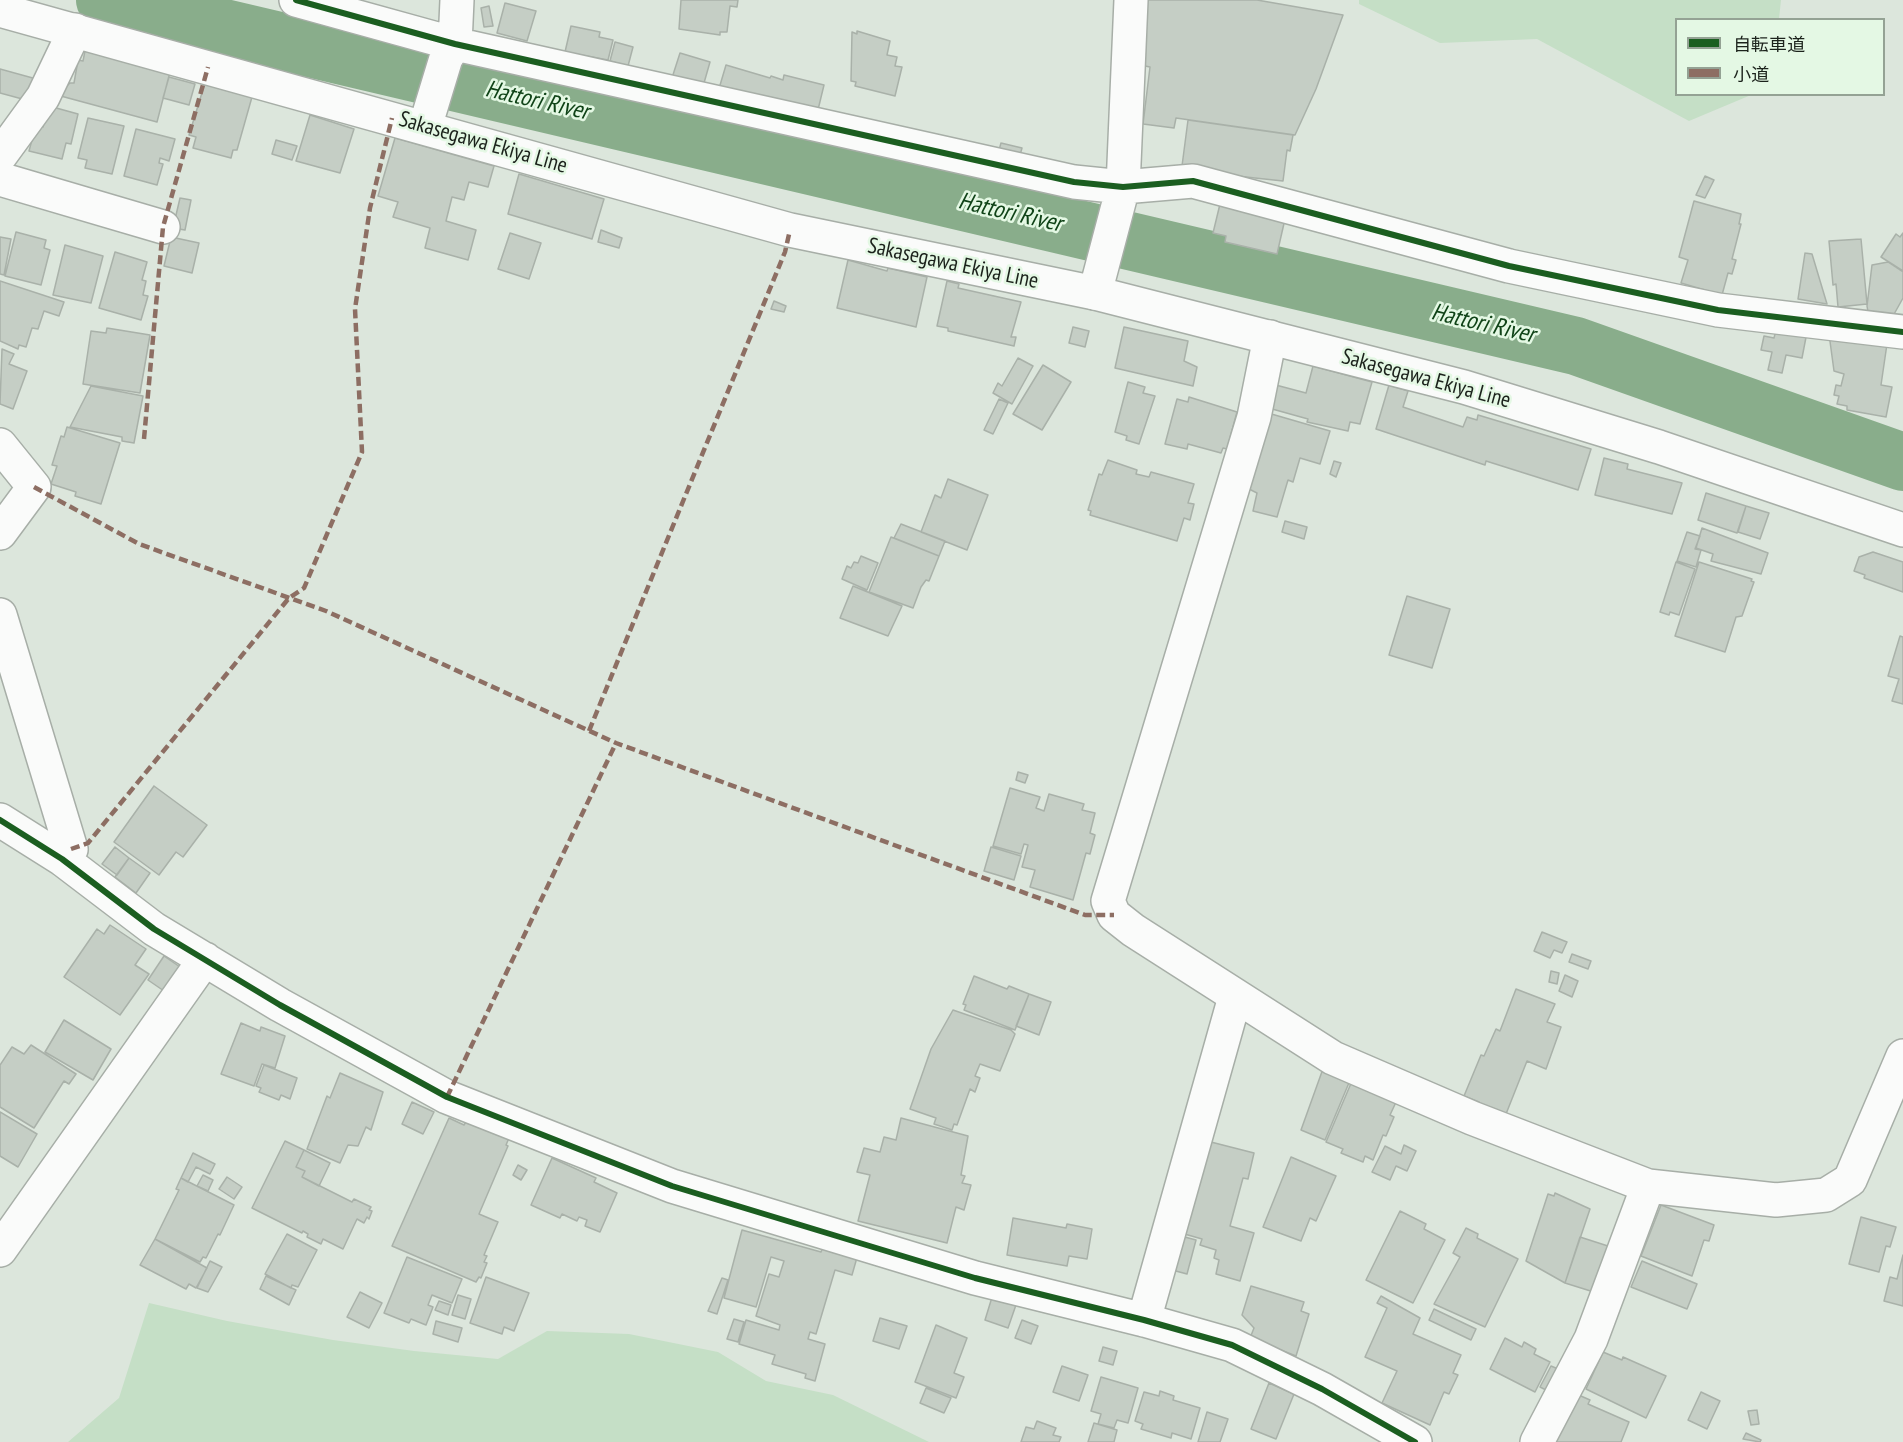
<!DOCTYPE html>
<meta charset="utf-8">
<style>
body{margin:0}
#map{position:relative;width:1903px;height:1442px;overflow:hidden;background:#dce6dc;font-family:"PT Sans Narrow","Noto Sans JP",sans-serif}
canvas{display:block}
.legend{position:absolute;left:1675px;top:18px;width:210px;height:78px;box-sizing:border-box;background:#e4f8e4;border:2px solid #94a294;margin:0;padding:8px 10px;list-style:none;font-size:18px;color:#1b221b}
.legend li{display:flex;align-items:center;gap:12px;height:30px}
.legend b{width:30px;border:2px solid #94a294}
</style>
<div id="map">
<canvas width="1903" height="1442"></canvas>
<ul class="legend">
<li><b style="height:8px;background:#1b5e20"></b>自転車道</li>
<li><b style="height:8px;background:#8d6e63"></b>小道</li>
</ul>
</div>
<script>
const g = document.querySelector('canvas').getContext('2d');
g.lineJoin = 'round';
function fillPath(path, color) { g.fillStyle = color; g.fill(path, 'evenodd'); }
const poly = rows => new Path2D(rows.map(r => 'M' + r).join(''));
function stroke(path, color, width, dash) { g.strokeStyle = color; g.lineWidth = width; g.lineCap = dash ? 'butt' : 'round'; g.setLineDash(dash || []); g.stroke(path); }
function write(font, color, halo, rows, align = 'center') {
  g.font = font + ' "PT Sans Narrow",sans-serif'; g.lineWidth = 5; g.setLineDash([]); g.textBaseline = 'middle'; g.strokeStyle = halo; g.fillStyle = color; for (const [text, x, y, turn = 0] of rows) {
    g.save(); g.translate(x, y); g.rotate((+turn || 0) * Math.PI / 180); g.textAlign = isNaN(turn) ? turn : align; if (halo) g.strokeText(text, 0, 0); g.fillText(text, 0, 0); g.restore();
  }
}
fillPath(poly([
 [1359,0,1781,0,1779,19,1676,20,1676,94,1751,95,1689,121,1537,39,1440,43,1359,4],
 [149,1303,227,1321,333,1340,414,1351,498,1359,547,1331,629,1334,718,1352,766,1381,833,1395,929,1442,68,1442,119,1398]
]), '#c5dfc6');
stroke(poly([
 [105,0,1576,346,1903,462]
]), '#89ad8b', 58);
const building = poly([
 [681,0,738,0,737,7,730,6,727,32,720,32,720,35,679,29,681,0],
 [1147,0,1257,0,1343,15,1316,89,1295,135,1176,118,1174,128,1143,124,1150,67,1145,66,1147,0],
 [505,3,536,11,527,41,497,33,505,3],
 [489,6,493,26,484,27,481,8,489,6],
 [571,26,600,32,599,37,613,40,608,60,565,52,571,26],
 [857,31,890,41,887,55,897,57,895,66,902,67,895,96,855,86,856,82,851,81,852,32,857,34,857,31],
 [615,42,633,47,628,66,610,61,615,42],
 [85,51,170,72,157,122,57,95,70,83,74,83,78,60,83,61,85,51],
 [680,53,710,62,702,90,671,81,680,53],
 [726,65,770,78,771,76,783,80,784,75,824,85,816,118,718,92,726,65],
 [0,69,40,80,26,100,0,93,0,69],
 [169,77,195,84,189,105,163,98,169,77],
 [205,83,252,97,237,150,233,150,231,158,193,148,196,137,189,135,205,83],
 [49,106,78,114,71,144,66,143,62,159,29,151,36,125,43,127,49,106],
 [310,115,354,129,340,173,296,161,310,115],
 [88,118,124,126,112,174,85,168,87,160,78,158,88,118],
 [1188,120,1293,135,1290,151,1287,150,1283,181,1190,171,1182,166,1188,120],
 [136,129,175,139,169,161,160,158,159,163,163,164,157,185,124,176,136,129],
 [395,138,494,166,488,187,469,182,464,200,452,197,446,221,476,230,468,260,425,248,430,228,393,217,398,202,378,196,395,138],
 [276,140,297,146,292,160,272,154,276,140],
 [1001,143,1022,148,1020,155,999,150,1001,143],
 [519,174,604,199,592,239,508,214,519,174],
 [1705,176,1714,180,1705,198,1696,195,1705,176],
 [180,198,191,200,185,230,173,228,180,198],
 [1694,201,1741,214,1739,224,1741,224,1732,259,1736,260,1732,274,1728,273,1722,295,1681,283,1688,260,1679,257,1694,201],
 [1220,204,1285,219,1277,254,1225,242,1226,236,1213,233,1220,204],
 [601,230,622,238,619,248,598,242,601,230],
 [16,232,46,240,44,248,50,250,41,285,5,276,16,232],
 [510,233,541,243,529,279,498,269,510,233],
 [1903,233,1903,271,1881,257,1896,234,1900,237,1903,233],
 [0,237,11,239,4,275,0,274,0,237],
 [171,237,199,243,192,273,164,266,171,237],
 [1861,239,1867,304,1838,307,1836,284,1833,285,1829,241,1861,239],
 [65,245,103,256,91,303,53,295,65,245],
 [115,252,147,262,142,280,146,281,143,295,148,296,141,320,99,308,115,252],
 [1805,253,1812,254,1827,304,1798,299,1805,253],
 [848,260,887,271,888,268,927,277,916,327,837,308,848,260],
 [1888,262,1903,272,1903,298,1893,316,1868,312,1867,306,1872,265,1888,262],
 [0,281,64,302,59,316,44,311,38,329,32,328,26,347,19,345,18,349,0,341,0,281],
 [947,281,959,284,958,288,1021,302,1011,337,1016,337,1014,346,948,331,948,328,937,326,947,281],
 [774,301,786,306,784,312,771,309,774,301],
 [1777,326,1807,332,1802,358,1786,355,1782,373,1768,370,1772,352,1761,350,1764,336,1774,338,1777,326],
 [1073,327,1089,331,1085,347,1069,343,1073,327],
 [1124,327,1188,341,1184,361,1197,367,1193,386,1115,368,1124,327],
 [107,328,150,335,140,393,83,384,91,331,106,333,107,328],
 [1829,334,1887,344,1881,385,1892,387,1886,417,1847,410,1847,406,1837,404,1839,396,1834,395,1836,385,1841,386,1844,374,1834,371,1829,334],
 [2,349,14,354,9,364,27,371,13,409,0,404,2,349],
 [1018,358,1033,366,1012,404,993,393,998,383,1002,386,1018,358],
 [1043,365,1071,382,1042,430,1013,414,1043,365],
 [1313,366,1372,382,1360,424,1350,422,1348,431,1307,422,1308,419,1265,407,1272,384,1306,393,1313,366],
 [1128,382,1145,387,1143,393,1155,396,1139,444,1126,440,1127,436,1115,432,1128,382],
 [1389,385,1408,391,1403,407,1463,427,1467,417,1477,420,1478,415,1591,449,1578,490,1486,461,1485,465,1376,429,1389,385],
 [91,386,143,396,134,443,122,441,122,437,70,427,91,386],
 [1189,397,1237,412,1227,449,1223,448,1221,453,1188,444,1187,449,1165,444,1177,399,1188,402,1189,397],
 [999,399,1008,403,993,434,984,430,999,399],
 [1268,413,1330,431,1320,464,1300,458,1293,482,1288,480,1277,517,1253,511,1257,493,1247,488,1268,413],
 [67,427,120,443,101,504,75,496,76,492,51,484,57,466,52,465,61,436,64,437,67,427],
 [1604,458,1628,464,1627,469,1682,483,1672,514,1595,495,1604,458],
 [1108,460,1137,470,1136,474,1149,477,1151,472,1194,484,1188,503,1194,504,1190,520,1184,518,1177,541,1090,515,1091,511,1088,510,1099,474,1102,475,1108,460],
 [1334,461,1341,463,1336,477,1330,474,1334,461],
 [948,479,988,495,967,550,921,532,935,495,941,498,948,479],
 [1706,493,1746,506,1737,533,1698,520,1706,493],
 [1746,506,1769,513,1760,539,1738,532,1746,506],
 [1285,521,1307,527,1304,539,1282,532,1285,521],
 [901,524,945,541,939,556,894,538,901,524],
 [1702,528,1768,553,1761,574,1711,561,1713,554,1696,548,1702,528],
 [1687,532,1700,536,1695,549,1701,550,1696,567,1677,561,1687,532],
 [891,537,939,556,929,581,926,580,921,587,913,608,869,592,891,537],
 [1873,552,1903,562,1903,592,1864,578,1865,575,1854,571,1859,557,1873,552],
 [861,556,878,563,867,590,842,579,847,566,851,568,854,562,858,563,861,556],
 [1676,562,1695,569,1679,615,1670,612,1669,615,1660,612,1676,562],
 [1699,562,1752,579,1751,581,1754,582,1742,616,1736,617,1725,652,1675,636,1699,562],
 [853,586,902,606,888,636,840,618,853,586],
 [1407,596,1450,609,1432,668,1389,655,1407,596],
 [1900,636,1903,637,1903,704,1892,701,1899,679,1888,676,1900,636],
 [1018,772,1028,775,1025,783,1016,780,1018,772],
 [154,786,207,825,183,857,176,852,159,875,114,842,154,786],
 [1010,788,1040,797,1036,808,1044,811,1049,794,1084,804,1082,810,1095,813,1090,833,1095,835,1090,854,1086,853,1073,900,1030,887,1035,870,1022,867,1028,845,1024,844,1021,854,993,846,1010,788],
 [115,847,129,858,117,875,102,864,115,847],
 [991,847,1021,856,1014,880,984,871,991,847],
 [129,858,150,873,136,893,115,877,129,858],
 [110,925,146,949,135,965,149,974,120,1015,64,977,97,929,104,934,110,925],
 [1542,932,1567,942,1562,953,1554,950,1550,958,1534,951,1542,932],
 [1572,954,1591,961,1588,969,1569,962,1572,954],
 [164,956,180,967,164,991,148,980,164,956],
 [1551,971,1559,973,1557,984,1549,982,1551,971],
 [1565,975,1578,981,1572,997,1559,991,1565,975],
 [974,976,1007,989,1009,986,1029,994,1015,1030,964,1010,966,1005,963,1004,974,976],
 [1516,989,1555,1004,1547,1022,1561,1027,1546,1069,1527,1061,1506,1114,1477,1106,1479,1102,1464,1096,1481,1055,1484,1056,1496,1029,1500,1031,1516,989],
 [1029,994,1051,1002,1039,1035,1016,1026,1029,994],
 [953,1010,1011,1030,1015,1034,1000,1071,980,1064,975,1076,980,1078,975,1092,970,1089,957,1125,954,1124,952,1130,934,1124,936,1118,910,1109,931,1049,953,1010],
 [64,1020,111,1049,93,1080,45,1052,64,1020],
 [241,1023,260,1031,261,1027,285,1036,275,1068,262,1064,254,1086,221,1074,241,1023],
 [31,1045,76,1074,69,1084,64,1081,34,1128,0,1107,0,1065,12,1047,24,1054,31,1045],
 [264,1065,297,1078,290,1099,281,1095,279,1100,259,1092,261,1088,256,1086,264,1065],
 [1324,1066,1351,1078,1325,1140,1301,1130,1324,1066],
 [340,1073,383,1092,371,1130,366,1127,358,1146,348,1145,340,1163,307,1149,327,1096,330,1098,340,1073],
 [1352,1081,1397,1100,1390,1115,1394,1117,1386,1136,1383,1135,1373,1160,1365,1156,1363,1162,1341,1153,1343,1149,1326,1142,1352,1081],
 [412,1102,434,1112,423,1134,402,1124,412,1102],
 [0,1112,37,1134,18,1167,0,1156,0,1112],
 [449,1118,464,1125,467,1120,509,1138,506,1145,508,1146,479,1214,498,1222,484,1255,487,1256,484,1262,487,1263,481,1278,479,1277,476,1282,392,1246,449,1118],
 [901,1118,968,1136,961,1175,965,1176,962,1183,971,1185,964,1210,956,1207,947,1243,858,1221,870,1175,857,1172,864,1148,880,1152,884,1137,896,1140,901,1118],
 [285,1141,304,1150,296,1167,305,1171,302,1177,352,1202,354,1199,371,1207,369,1210,372,1211,369,1219,367,1217,364,1223,357,1219,343,1249,323,1239,321,1244,307,1237,308,1234,303,1231,302,1233,252,1208,285,1141],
 [1207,1141,1254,1153,1248,1179,1243,1178,1230,1226,1254,1233,1240,1281,1216,1274,1219,1260,1214,1258,1216,1250,1200,1245,1202,1239,1181,1233,1207,1141],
 [1404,1145,1416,1151,1407,1171,1396,1166,1390,1180,1372,1172,1385,1146,1401,1154,1404,1145],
 [304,1150,330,1163,319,1186,302,1177,305,1171,296,1167,304,1150],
 [193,1153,215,1164,210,1174,196,1167,188,1182,181,1178,193,1153],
 [1291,1157,1336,1176,1316,1221,1310,1218,1301,1241,1263,1227,1291,1157],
 [552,1158,596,1178,594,1182,617,1193,600,1232,585,1226,587,1220,579,1217,577,1221,562,1214,560,1218,531,1205,552,1158],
 [518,1165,527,1170,521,1180,513,1175,518,1165],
 [203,1175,213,1180,208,1191,197,1186,203,1175],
 [227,1177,242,1187,234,1199,219,1189,227,1177],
 [181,1178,234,1205,220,1235,218,1234,206,1258,203,1257,200,1262,155,1239,179,1190,176,1189,181,1178],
 [1555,1193,1590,1209,1565,1283,1526,1261,1548,1194,1554,1196,1555,1193],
 [1661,1205,1714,1225,1709,1241,1704,1240,1692,1276,1641,1256,1661,1205],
 [1400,1211,1426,1224,1424,1229,1445,1240,1413,1303,1366,1280,1400,1211],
 [1861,1217,1896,1227,1890,1247,1886,1246,1879,1272,1849,1264,1861,1217],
 [1013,1218,1066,1228,1067,1224,1092,1229,1087,1259,1069,1256,1067,1266,1007,1255,1013,1218],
 [1466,1228,1478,1234,1477,1238,1518,1259,1485,1327,1434,1304,1460,1257,1453,1253,1466,1228],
 [742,1230,821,1252,824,1244,858,1254,852,1275,835,1270,816,1334,810,1332,808,1339,825,1344,815,1381,805,1378,806,1374,772,1364,775,1355,739,1344,746,1320,779,1330,780,1325,756,1316,769,1274,779,1277,784,1261,771,1257,756,1307,724,1298,742,1230],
 [287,1234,317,1250,298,1287,292,1285,291,1288,265,1274,287,1234],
 [1181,1236,1196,1240,1187,1274,1172,1270,1181,1236],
 [1580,1237,1611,1247,1597,1293,1565,1283,1580,1237],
 [155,1239,207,1268,196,1288,189,1284,186,1289,140,1265,155,1239],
 [1903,1255,1903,1306,1884,1301,1890,1277,1897,1279,1903,1255],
 [407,1257,462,1279,452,1303,432,1295,428,1305,433,1307,426,1325,411,1319,409,1323,384,1313,407,1257],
 [210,1261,222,1267,208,1292,197,1288,210,1261],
 [1642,1261,1697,1284,1687,1309,1631,1287,1642,1261],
 [266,1276,296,1290,289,1305,260,1289,266,1276],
 [486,1277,529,1293,514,1331,504,1327,502,1334,470,1323,486,1277],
 [722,1278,728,1280,717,1314,708,1311,722,1278],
 [1251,1286,1304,1302,1301,1311,1309,1314,1296,1356,1250,1338,1254,1328,1242,1315,1251,1286],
 [360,1292,382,1303,369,1328,347,1317,360,1292],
 [993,1294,1017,1302,1008,1328,985,1320,993,1294],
 [458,1295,471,1299,465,1319,452,1315,458,1295],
 [1381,1296,1420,1318,1413,1334,1461,1355,1453,1373,1458,1375,1449,1394,1444,1392,1430,1425,1382,1403,1397,1371,1365,1357,1387,1308,1377,1303,1381,1296],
 [439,1301,451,1305,448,1315,435,1310,439,1301],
 [1434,1309,1476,1329,1471,1340,1429,1320,1434,1309],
 [880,1318,907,1326,899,1349,873,1341,880,1318],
 [734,1319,744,1322,738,1342,727,1339,734,1319],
 [1022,1320,1038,1326,1031,1344,1015,1338,1022,1320],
 [436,1321,462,1328,458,1342,433,1334,436,1321],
 [936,1325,967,1338,954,1373,964,1377,956,1398,915,1382,936,1325],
 [1505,1338,1522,1347,1524,1342,1536,1349,1534,1354,1550,1362,1535,1392,1490,1369,1505,1338],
 [1103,1347,1117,1351,1113,1365,1099,1361,1103,1347],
 [1603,1352,1622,1360,1623,1357,1666,1376,1646,1418,1586,1389,1603,1352],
 [1062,1366,1088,1375,1079,1401,1053,1392,1062,1366],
 [1551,1366,1563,1371,1552,1393,1540,1387,1551,1366],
 [1101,1377,1138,1388,1128,1423,1117,1420,1114,1428,1098,1424,1101,1414,1091,1411,1101,1377],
 [1269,1383,1294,1394,1276,1439,1251,1429,1269,1383],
 [926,1388,951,1398,944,1413,920,1403,926,1388],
 [1160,1391,1174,1396,1173,1400,1200,1408,1191,1439,1172,1433,1171,1438,1141,1429,1143,1424,1135,1421,1144,1392,1159,1396,1160,1391],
 [1701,1392,1720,1401,1707,1429,1688,1420,1701,1392],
 [1574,1393,1590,1400,1588,1404,1629,1422,1621,1442,1551,1442,1574,1393],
 [1757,1410,1759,1424,1751,1425,1748,1411,1757,1410],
 [1207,1412,1228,1419,1220,1442,1198,1442,1207,1412],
 [1037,1421,1056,1428,1053,1435,1061,1437,1059,1442,1021,1442,1026,1427,1034,1429,1037,1421],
 [1094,1423,1117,1430,1114,1442,1088,1442,1094,1423],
 [1746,1433,1761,1440,1760,1442,1743,1439,1746,1433]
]);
fillPath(building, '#c5cec5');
stroke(building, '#a9b1a9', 1.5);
const street = poly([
 [296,0,455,44,1074,182,1123,187,1193,181,1509,266,1718,310,1903,332],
 [425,127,446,58,455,44,457,0],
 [0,156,43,97,75,30],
 [0,179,163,227],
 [1095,293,1123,187,1131,0],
 [1270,337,1254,417,1108,901,1114,915,1133,930,1333,1058,1472,1118,1648,1186,1776,1200,1826,1195,1850,1180,1903,1056],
 [0,445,34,487,0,533],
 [0,615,71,849,62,859],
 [0,820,62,859,154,929,280,1005,447,1097,672,1186,975,1278,1144,1320,1232,1345,1322,1389,1415,1442],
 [0,1250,205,959],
 [1144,1320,1235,997],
 [1537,1442,1591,1339,1648,1186]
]);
const secondary = poly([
 [0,10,790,230,1095,293,1464,387,1659,447,1903,530]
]);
stroke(street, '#a7aea7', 36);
stroke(secondary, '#a7aea7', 36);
stroke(street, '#fafbfa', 33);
stroke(secondary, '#fafbfa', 33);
stroke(poly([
 [144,439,163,227,208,67],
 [34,487,139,544,326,611,616,743,1085,915,1114,915],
 [589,731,785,252,790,230],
 [71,849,88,843,289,598,304,588,362,452,355,309,370,208,392,118],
 [447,1097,616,743]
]), '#8d6e63', 4.5, [9, 4.5]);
stroke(poly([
 [296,0,455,44,1074,182,1123,187,1193,181,1509,266,1718,310,1903,332],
 [0,820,62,859,154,929,280,1005,447,1097,672,1186,975,1278,1144,1320,1232,1345,1322,1389,1415,1442]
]), '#1b5e20', 6);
write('22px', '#1b221b', '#e4f8e4', [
 ["Sakasegawa Ekiya Line",483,143,16],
 ["Sakasegawa Ekiya Line",953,264,12],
 ["Sakasegawa Ekiya Line",1426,379,15]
]);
write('italic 24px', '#0f4317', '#e4f8e4', [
 ["Hattori River",537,101,13],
 ["Hattori River",1010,213,13],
 ["Hattori River",1483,324,13]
]);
</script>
